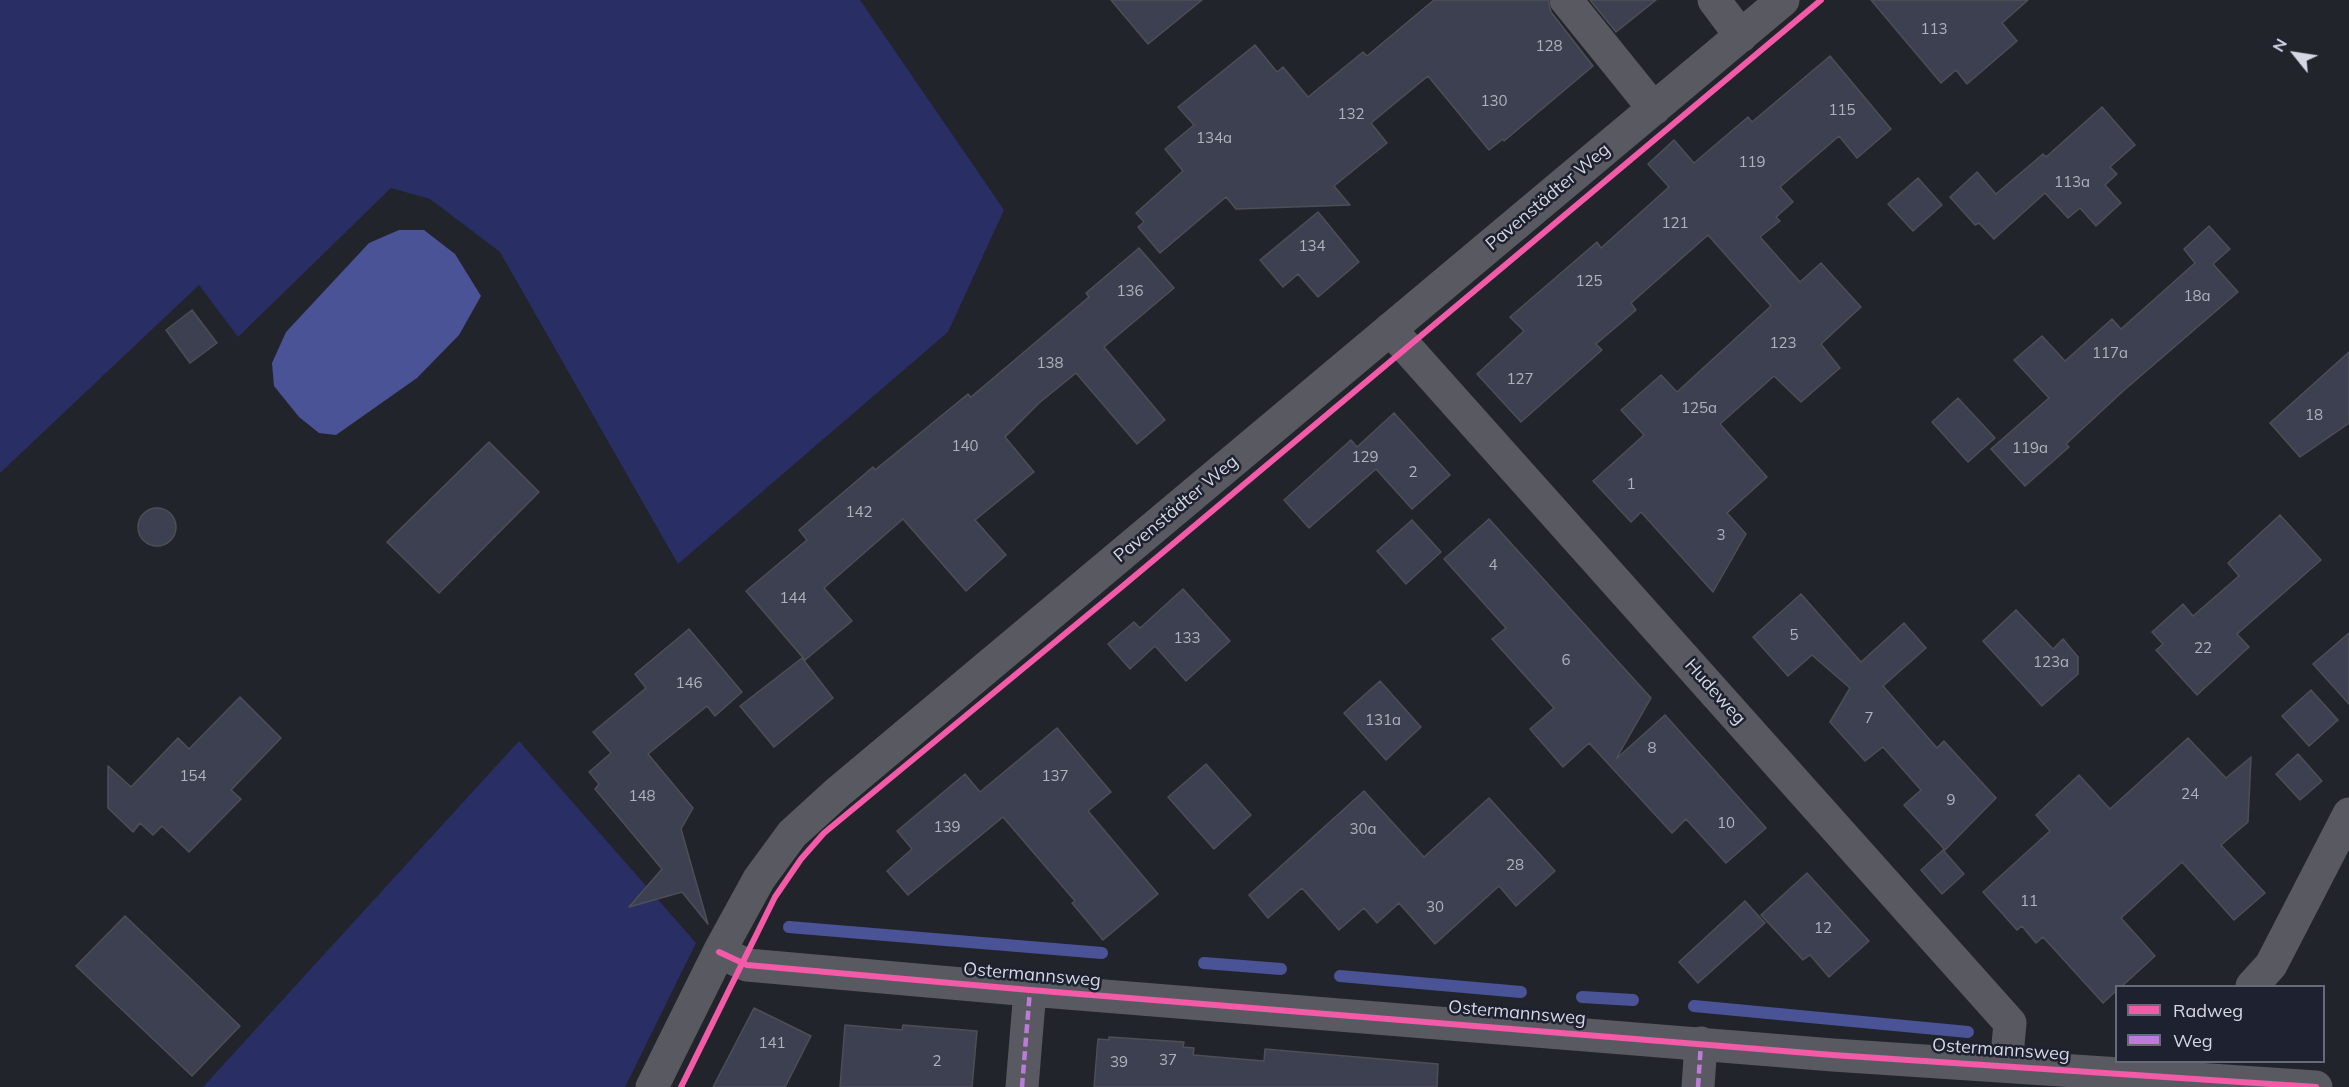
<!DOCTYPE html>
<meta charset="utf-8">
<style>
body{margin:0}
#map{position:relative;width:2349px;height:1087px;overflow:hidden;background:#22242b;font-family:Mulish,sans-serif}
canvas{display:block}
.legend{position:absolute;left:2115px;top:985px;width:210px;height:78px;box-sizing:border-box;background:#1e212f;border:2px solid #676a77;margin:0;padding:8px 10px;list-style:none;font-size:18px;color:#d5d8e2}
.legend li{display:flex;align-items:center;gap:12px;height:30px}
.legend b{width:30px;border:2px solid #676a77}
.north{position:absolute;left:2265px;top:24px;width:60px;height:60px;-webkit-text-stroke:4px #1e212f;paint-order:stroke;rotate:300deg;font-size:16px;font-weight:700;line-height:24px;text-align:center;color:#d5d8e2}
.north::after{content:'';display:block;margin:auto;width:21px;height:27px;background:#d5d8e2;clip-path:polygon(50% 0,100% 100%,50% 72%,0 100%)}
</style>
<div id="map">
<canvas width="2349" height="1087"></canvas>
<ul class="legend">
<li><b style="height:8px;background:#f35aa7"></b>Radweg</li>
<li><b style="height:8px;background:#bd7bd9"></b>Weg</li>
</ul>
<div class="north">N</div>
</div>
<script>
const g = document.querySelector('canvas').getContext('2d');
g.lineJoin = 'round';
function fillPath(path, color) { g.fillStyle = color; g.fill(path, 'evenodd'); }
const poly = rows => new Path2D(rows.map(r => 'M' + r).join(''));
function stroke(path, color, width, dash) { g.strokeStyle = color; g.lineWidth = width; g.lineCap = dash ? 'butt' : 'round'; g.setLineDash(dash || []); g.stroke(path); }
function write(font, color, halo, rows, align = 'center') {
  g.font = font + ' Mulish,sans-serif'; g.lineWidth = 5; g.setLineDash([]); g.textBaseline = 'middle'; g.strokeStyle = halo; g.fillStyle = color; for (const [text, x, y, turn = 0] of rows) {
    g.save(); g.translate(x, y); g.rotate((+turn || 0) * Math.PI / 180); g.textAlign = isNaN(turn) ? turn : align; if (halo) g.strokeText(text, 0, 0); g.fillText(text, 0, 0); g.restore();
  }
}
fillPath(poly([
 [0,0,860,0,1004,210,948,332,678,564,500,252,430,199,391,188,238,337,199,285,0,473],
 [519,741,696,943,625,1087,203,1087]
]), '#292e64');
fillPath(poly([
 [399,230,424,230,455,254,481,296,459,335,417,378,336,435,319,433,299,417,274,386,272,363,286,332,369,243]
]), '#4a5396');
stroke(poly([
 [789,927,1102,953],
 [1204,963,1281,969],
 [1340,976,1521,992],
 [1582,997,1633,1000],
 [1694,1006,1968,1032]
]), '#4a5396', 12);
const building = poly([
 [1111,0,1202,0,1148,44,1111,0],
 [1434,0,1548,0,1551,12,1593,66,1504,141,1503,139,1489,150,1428,76,1371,123,1387,143,1334,186,1350,205,1236,209,1226,197,1160,253,1138,227,1144,222,1136,213,1183,171,1165,149,1194,125,1178,107,1255,45,1277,72,1283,67,1308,97,1363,52,1367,56,1434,0],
 [1590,0,1656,0,1616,32,1590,0],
 [1871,0,2028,0,2002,23,2017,41,1967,84,1956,70,1941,83,1871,0],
 [1830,56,1891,129,1857,158,1839,136,1780,187,1793,202,1776,217,1780,221,1760,237,1800,282,1821,263,1861,307,1821,344,1840,368,1801,402,1774,376,1720,424,1767,477,1727,513,1746,534,1713,592,1641,512,1631,522,1593,481,1644,435,1621,410,1661,375,1677,392,1771,306,1708,235,1631,303,1636,310,1596,344,1602,350,1521,422,1477,374,1524,331,1510,317,1597,242,1601,248,1669,187,1648,164,1674,140,1694,163,1748,117,1752,122,1830,56],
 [2102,107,2135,145,2110,167,2117,174,2105,185,2121,203,2096,226,2080,208,2068,218,2045,193,1994,239,1979,223,1975,225,1950,197,1977,172,1996,194,2043,154,2046,157,2102,107],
 [1918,178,1942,205,1913,231,1888,204,1918,178],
 [1318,212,1359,262,1318,297,1298,274,1283,287,1260,260,1318,212],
 [2209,226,2230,249,2213,264,2238,292,2122,392,2066,444,2069,447,2025,486,1991,449,2049,398,2014,360,2042,336,2065,361,2112,319,2121,329,2195,263,2184,249,2209,226],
 [1139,248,1174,288,1104,347,1165,420,1137,444,1076,373,1039,403,1005,437,1034,472,975,520,1006,555,966,591,903,519,824,588,852,621,805,660,746,591,807,540,799,530,873,467,875,470,968,394,971,397,1089,297,1086,293,1139,248],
 [192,310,217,343,190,363,166,330,192,310],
 [2349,352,2349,423,2300,457,2270,423,2349,352],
 [1958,398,1995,438,1968,462,1932,422,1958,398],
 [1394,413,1450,475,1412,509,1376,469,1309,528,1284,500,1351,440,1357,447,1394,413],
 [489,442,539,492,439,593,387,542,489,442],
 '138 527a19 19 0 1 1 38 0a19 19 0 1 1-38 0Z',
 [2280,515,2321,560,2237,634,2249,647,2197,695,2156,650,2163,644,2152,632,2183,604,2193,616,2239,576,2228,563,2280,515],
 [1489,519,1651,698,1616,759,1665,715,1766,828,1726,863,1686,819,1672,833,1589,743,1563,767,1530,729,1554,708,1492,639,1506,628,1444,559,1489,519],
 [1412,520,1441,552,1406,584,1377,551,1412,520],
 [1183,589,1230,641,1186,681,1155,646,1130,669,1108,644,1134,622,1140,628,1183,589],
 [1801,594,1861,662,1904,623,1926,648,1883,686,1937,748,1944,741,1996,798,1945,850,1904,805,1921,790,1883,747,1865,761,1830,722,1850,688,1812,655,1788,676,1753,637,1801,594],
 [2016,610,2053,649,2063,639,2078,657,2078,674,2042,706,1983,641,2016,610],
 [689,629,742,692,715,716,707,706,648,754,693,808,681,829,708,924,682,892,629,907,662,869,595,789,599,784,589,772,611,753,593,732,646,688,635,674,689,629],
 [2349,633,2349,704,2313,664,2349,633],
 [802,658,833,698,774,747,740,706,802,658],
 [1380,681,1421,727,1386,760,1344,713,1380,681],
 [2311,690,2338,720,2309,746,2282,716,2311,690],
 [240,697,281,738,231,790,241,799,189,852,162,826,153,835,140,823,133,832,108,808,108,766,131,787,178,738,189,749,240,697],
 [1057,728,1111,792,1088,811,1158,894,1103,940,1072,903,1075,901,1003,817,908,895,887,871,912,849,897,831,965,774,980,792,1057,728],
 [2188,738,2226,778,2251,757,2248,822,2221,845,2265,893,2234,920,2182,862,2121,918,2155,956,2121,987,2116,987,2116,991,2103,1003,2043,937,2036,943,2022,926,2017,930,1983,892,2050,831,2036,815,2079,775,2110,809,2188,738],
 [2298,754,2322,781,2300,800,2276,774,2298,754],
 [1206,764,1251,815,1214,849,1168,797,1206,764],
 [1364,791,1424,857,1489,798,1555,871,1516,906,1499,886,1435,944,1399,903,1377,923,1364,908,1339,930,1302,888,1268,918,1249,895,1364,791],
 [1943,850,1964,874,1942,894,1921,870,1943,850],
 [1807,873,1869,941,1829,977,1810,955,1803,960,1761,915,1807,873],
 [1745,901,1765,923,1698,983,1679,962,1745,901],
 [125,916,240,1026,192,1076,76,966,125,916],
 [754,1008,811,1036,785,1087,713,1087,754,1008],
 [845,1025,902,1030,903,1025,977,1031,972,1087,840,1087,845,1025],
 [1109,1037,1184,1042,1183,1047,1194,1048,1193,1055,1264,1061,1265,1049,1438,1064,1437,1087,1094,1087,1098,1039,1109,1040,1109,1037]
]);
fillPath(building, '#3d4050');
stroke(building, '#4d4f55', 1.5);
stroke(poly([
 [1566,0,1654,109],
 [1714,0,1741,36],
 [1390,329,2010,1023,2006,1066],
 [719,952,747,965,1030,990,1833,1055,2316,1087],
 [2252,986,2271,965,2349,814],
 [652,1087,719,952,759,879,792,834,837,793,1783,0],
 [1022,1087,1030,990],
 [1698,1087,1701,1043]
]), '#595a61', 33);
stroke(poly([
 [1022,1087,1030,990],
 [1698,1087,1701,1043]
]), '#bd7bd9', 4.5, [9, 4.5]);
stroke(poly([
 [719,952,747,965,1030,990,1833,1055,2316,1087],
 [681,1087,775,897,801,859,824,833,1124,585,1821,0]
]), '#f35aa7', 6);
write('15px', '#afb2be', null, [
 ["113",1934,29],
 ["128",1549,46],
 ["130",1494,101],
 ["115",1842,110],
 ["132",1351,114],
 ["134a",1214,138],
 ["119",1752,162],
 ["113a",2072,182],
 ["121",1675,223],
 ["134",1312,246],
 ["125",1589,281],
 ["136",1130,291],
 ["18a",2197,296],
 ["123",1783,343],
 ["117a",2110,353],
 ["138",1050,363],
 ["127",1520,379],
 ["125a",1699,408],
 ["18",2314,415],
 ["140",965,446],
 ["119a",2030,448],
 ["129",1365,457],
 ["2",1413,472],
 ["1",1631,484],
 ["142",859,512],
 ["3",1721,535],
 ["4",1493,565],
 ["144",793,598],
 ["5",1794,635],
 ["133",1187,638],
 ["22",2203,648],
 ["6",1566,660],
 ["123a",2051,662],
 ["146",689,683],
 ["7",1869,718],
 ["131a",1383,720],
 ["8",1652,748],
 ["154",193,776],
 ["137",1055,776],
 ["24",2190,794],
 ["148",642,796],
 ["9",1951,800],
 ["10",1726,823],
 ["139",947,827],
 ["30a",1363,829],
 ["28",1515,865],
 ["11",2029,901],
 ["30",1435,907],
 ["12",1823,928],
 ["141",772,1043],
 ["37",1168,1060],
 ["2",937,1061],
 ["39",1119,1062]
]);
write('18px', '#d5d8e2', '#1e212f', [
 ["Pavenstädter Weg",1548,197,-40],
 ["Pavenstädter Weg",1176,509,-40],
 ["Hudeweg",1715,692,48],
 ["Ostermannsweg",1032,975,5],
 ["Ostermannsweg",1517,1013,5],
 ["Ostermannsweg",2001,1050,4]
]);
</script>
